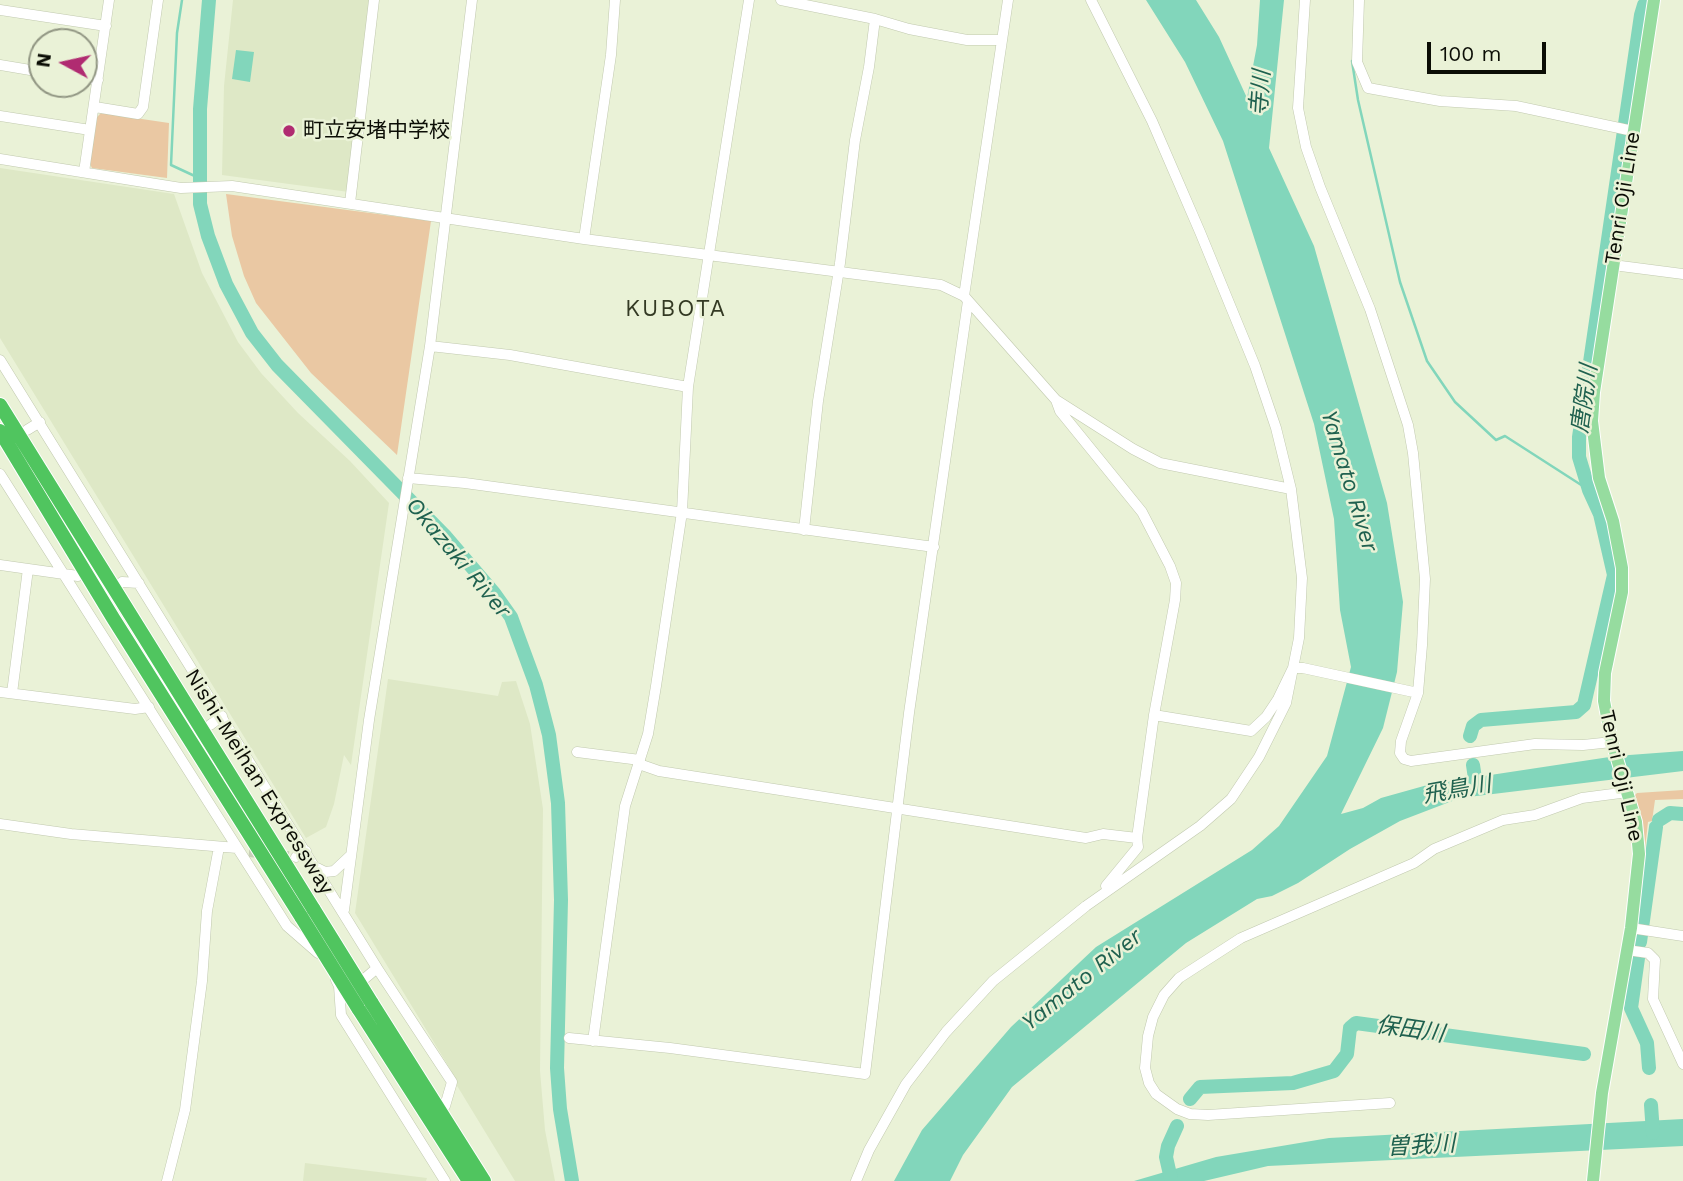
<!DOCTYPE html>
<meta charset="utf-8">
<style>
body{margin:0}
#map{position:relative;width:1683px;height:1181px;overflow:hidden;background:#eaf2d7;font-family:"Work Sans",sans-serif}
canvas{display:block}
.north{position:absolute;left:28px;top:28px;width:70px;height:70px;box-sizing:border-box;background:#eaf2d7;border:2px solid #919683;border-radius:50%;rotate:278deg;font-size:19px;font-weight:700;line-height:28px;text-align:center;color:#0b0d05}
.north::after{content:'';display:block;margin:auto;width:24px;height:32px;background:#b02b71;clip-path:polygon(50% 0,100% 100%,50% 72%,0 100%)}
.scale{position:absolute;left:1427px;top:42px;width:119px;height:32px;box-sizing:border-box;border:4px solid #0b0d05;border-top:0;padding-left:9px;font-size:21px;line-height:24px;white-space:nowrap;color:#0b0d05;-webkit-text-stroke:5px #eaf2d7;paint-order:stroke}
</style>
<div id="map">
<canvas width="1683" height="1181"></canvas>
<div class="north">N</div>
<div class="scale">100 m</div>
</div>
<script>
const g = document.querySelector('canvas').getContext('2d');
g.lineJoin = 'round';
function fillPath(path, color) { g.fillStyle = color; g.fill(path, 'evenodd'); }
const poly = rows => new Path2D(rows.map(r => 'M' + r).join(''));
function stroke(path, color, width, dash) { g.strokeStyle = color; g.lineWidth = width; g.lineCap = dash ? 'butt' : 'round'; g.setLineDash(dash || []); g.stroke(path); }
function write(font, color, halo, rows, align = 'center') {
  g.font = font + ' "Work Sans","Noto Sans JP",sans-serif'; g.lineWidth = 5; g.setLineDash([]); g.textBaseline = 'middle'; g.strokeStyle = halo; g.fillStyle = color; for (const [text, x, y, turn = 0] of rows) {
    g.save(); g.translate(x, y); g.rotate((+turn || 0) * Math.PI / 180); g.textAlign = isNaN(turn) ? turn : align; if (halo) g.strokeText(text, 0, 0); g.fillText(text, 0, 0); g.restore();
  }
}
fillPath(poly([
 [233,0,371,0,349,192,222,175,224,86],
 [0,168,174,194,202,273,238,342,261,373,298,413,350,461,389,503,351,765,344,755,334,804,326,827,306,838,0,338],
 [388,679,498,696,502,682,516,681,530,724,543,809,540,1071,545,1130,555,1181,515,1181,456,1084,452,1086,452,1072,355,913],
 [305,1163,427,1178,426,1181,303,1181]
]), '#dee8c6');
fillPath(poly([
 [101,113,169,123,167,178,92,168,90,164,96,118],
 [226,194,431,221,397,455,311,373,256,303,244,276,232,236],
 [1683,790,1683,799,1655,800,1652,821,1648,822,1642,875,1634,796,1637,793]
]), '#eac8a3');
fillPath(poly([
 [1146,0,1196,0,1219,37,1247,98,1257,45,1260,0,1284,0,1269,148,1314,246,1387,503,1403,602,1397,672,1383,728,1341,814,1363,808,1381,798,1431,784,1616,756,1683,751,1683,771,1460,798,1400,821,1350,849,1298,883,1272,896,1257,899,1186,943,1012,1087,963,1155,950,1181,894,1181,922,1130,1011,1027,1096,947,1252,850,1279,826,1327,756,1351,667,1340,610,1334,519,1314,424,1223,141,1185,62],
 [236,50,254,52,250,82,232,79],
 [1683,1119,1683,1146,1268,1166,1204,1181,1134,1181,1216,1157,1329,1138]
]), '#82d6bb');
stroke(poly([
 [182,0,177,33,171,165,199,178],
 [1352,61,1358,100,1400,282,1427,361,1455,402,1496,440,1505,436,1589,490]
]), '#82d6bb', 2.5);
stroke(poly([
 [209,0,200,109,200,204,208,236,226,284,252,333,277,365,446,537,494,593,511,617,536,685,549,735,558,803,561,900,557,1068,560,1109,572,1181],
 [1470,736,1473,726,1481,720,1576,712,1584,705,1614,575,1600,514,1589,490,1579,457,1579,437,1641,15,1644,5],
 [1473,765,1476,785],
 [1659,820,1670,813,1683,814],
 [1640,942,1656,827],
 [1638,958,1631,1008,1647,1043,1649,1068],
 [1190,1099,1200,1087,1293,1083,1334,1071,1347,1054,1350,1028,1356,1023,1584,1054],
 [1651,1105,1653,1133],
 [1171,1179,1166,1157,1168,1146,1177,1126]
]), '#82d6bb', 14);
stroke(poly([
 [249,852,296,857]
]), '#c9d0b8', 10, [10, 5]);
const minor = poly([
 [781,0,875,19,909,29,967,40,1001,40],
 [1305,0,1298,108,1306,147,1320,187,1370,309,1408,425,1413,453,1425,579,1422,645,1418,693,1401,741,1400,753,1404,759,1411,761,1535,744,1583,745,1612,742],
 [1359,0,1357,62,1368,88,1440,101,1516,106,1633,131],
 [0,10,106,26],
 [0,65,42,72],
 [84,78,98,80],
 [95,107,138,114,143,107,158,0],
 [0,116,90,130],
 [0,159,162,185,181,188,232,186,584,239,941,285,964,296,1056,400,1133,449,1160,463,1291,489],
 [84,172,109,0],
 [350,203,374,0],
 [584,239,611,55,615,0],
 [1613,265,1683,274],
 [964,296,1008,0],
 [430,346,510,355,688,387],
 [0,360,377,968,452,1082,445,1106],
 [1056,400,1060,411,1142,512,1170,566,1176,583,1175,600,1154,715,1137,838,1138,847,1106,886],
 [27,430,40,422],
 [0,474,287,926,318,953],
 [408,478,465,483,934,547],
 [804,530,818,401,840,263,855,140,869,67,875,19],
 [0,565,78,576],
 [122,582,139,583],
 [0,692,135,709,149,707],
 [12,693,28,569],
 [1154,715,1251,731,1266,717,1278,699,1293,668,1303,668,1418,693],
 [210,725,222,716],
 [577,752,640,760],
 [639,764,659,771,1086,838,1103,834,1137,838],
 [0,824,71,834,237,848],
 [296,857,306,851],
 [317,868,325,872,334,871,350,856],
 [344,910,369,720,430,346,472,0],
 [1631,928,1683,936],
 [1627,950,1648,953,1655,960,1653,999,1683,1064],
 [336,980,339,986,341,1015,445,1181],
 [356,986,377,968],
 [569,1038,670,1048,865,1074,909,713,968,301],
 [593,1041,625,806,648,734,656,686,682,512,688,387,749,0],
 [1390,1103,1208,1115,1190,1114,1177,1109,1156,1094,1149,1083,1145,1068,1148,1036,1153,1017,1164,995,1179,978,1241,938,1414,863,1434,849,1503,820,1535,815,1582,798,1628,792],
 [167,1181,185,1110,202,981,207,911,219,847],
 [856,1181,869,1150,906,1084,946,1032,993,981,1086,906,1200,826,1231,799,1259,757,1286,703,1299,638,1302,578,1291,489,1276,428,1255,366,1200,232,1152,121,1091,0]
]);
const major = poly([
 [1593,1181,1602,1093,1631,928,1639,854,1636,822,1612,742,1604,701,1605,673,1622,592,1622,568,1613,521,1599,478,1592,421,1594,392,1654,0]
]);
const highway = poly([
 [0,405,314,910],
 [0,431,113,618,302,918],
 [371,1002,484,1181],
 [358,1008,469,1181]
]);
stroke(minor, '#c1c9af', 11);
stroke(major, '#fff', 14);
stroke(highway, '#fff', 16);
stroke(minor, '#fff', 10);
stroke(major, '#96dc9f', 12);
stroke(highway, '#50c55f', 14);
const highwayBridge = poly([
 [314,910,371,1002],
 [302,918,358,1008]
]);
stroke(highwayBridge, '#fff', 16, []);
stroke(highwayBridge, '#50c55f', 14);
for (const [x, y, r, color] of [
 [289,131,7,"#b02b71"]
]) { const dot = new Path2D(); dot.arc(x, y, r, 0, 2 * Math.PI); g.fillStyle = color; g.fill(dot); stroke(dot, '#eaf2d7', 2.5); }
write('21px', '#0b0d05', '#eaf2d7', [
 ["町立安堵中学校",303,131]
], 'left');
write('21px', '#0b0d05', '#eaf2d7', [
 ["Tenri Oji Line",1623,198,-81],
 ["Tenri Oji Line",1621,776,77],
 ["Nishi-Meihan Expressway",259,782,58]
]);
write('italic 23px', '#1f614f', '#eaf2d7', [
 ["寺川",1261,93,-86],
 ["唐院川",1585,399,-82],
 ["Yamato River",1349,481,73],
 ["Okazaki River",458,558,50],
 ["飛鳥川",1457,790,-10],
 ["Yamato River",1082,980,-39],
 ["保田川",1410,1030,8],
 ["曽我川",1421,1146,-3]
]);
g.letterSpacing = '2px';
write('23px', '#343a24', '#eaf2d7', [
 ["KUBOTA",676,309]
]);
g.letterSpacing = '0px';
</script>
